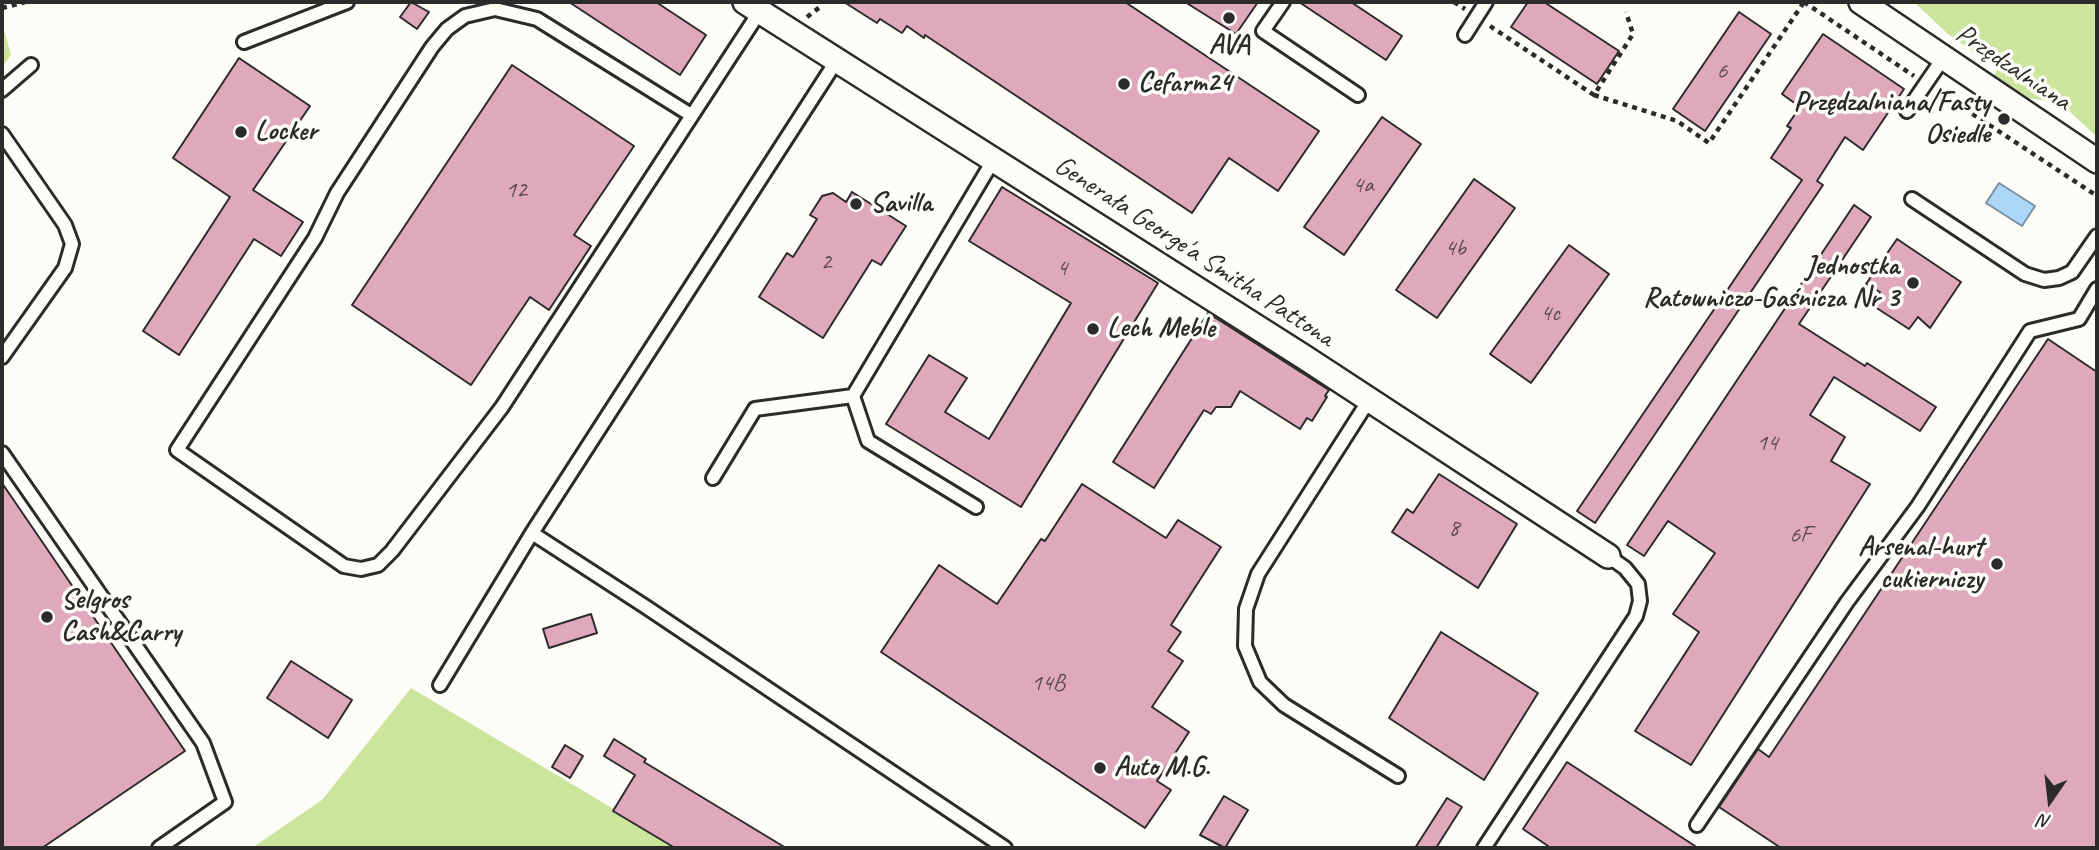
<!DOCTYPE html>
<meta charset="utf-8">
<style>
body{margin:0}
#map{position:relative;width:2099px;height:850px;overflow:hidden;background:#fdfcf7;font-family:Caveat,sans-serif}
canvas{display:block}
.frame{position:absolute;inset:0;border:4px solid #2b2b2b;pointer-events:none}
.north{position:absolute;left:2015px;top:766px;width:70px;height:70px;-webkit-text-stroke:5px #fdfcf7;paint-order:stroke;rotate:194deg;font-size:19px;font-weight:700;line-height:28px;text-align:center;color:#2b2b2b}
.north::after{content:'';display:block;margin:auto;width:24px;height:32px;background:#2b2b2b;clip-path:polygon(50% 0,100% 100%,50% 72%,0 100%)}
</style>
<div id="map">
<canvas width="2099" height="850"></canvas>
<div class="frame"></div>
<div class="north">N</div>
</div>
<script>
const g = document.querySelector('canvas').getContext('2d');
g.lineJoin = 'round';
function fillPath(path, color) { g.fillStyle = color; g.fill(path, 'evenodd'); }
const poly = rows => new Path2D(rows.map(r => 'M' + r).join(''));
function stroke(path, color, width, dash) { g.strokeStyle = color; g.lineWidth = width; g.lineCap = dash ? 'butt' : 'round'; g.setLineDash(dash || []); g.stroke(path); }
function write(font, color, halo, rows, align = 'center') {
  g.font = font + ' Caveat,sans-serif'; g.lineWidth = 7; g.setLineDash([]); g.textBaseline = 'middle'; g.strokeStyle = halo; g.fillStyle = color; for (const [text, x, y, turn = 0] of rows) {
    g.save(); g.translate(x, y); g.rotate((+turn || 0) * Math.PI / 180); g.textAlign = isNaN(turn) ? turn : align; if (halo) g.strokeText(text, 0, 0); g.fillText(text, 0, 0); g.restore();
  }
}
fillPath(poly([
 [1914,2,2097,2,2097,137,2067,109,2047,101,2028,98,1994,76,1998,68,1949,35],
 [2,30,5,33,11,55,2,67],
 [411,688,679,848,252,848,322,800]
]), '#cbe69c');
const water = poly([
 [1999,183,2035,206,2022,226,1986,203,1999,183]
]);
fillPath(water, '#acd7f7');
stroke(water, '#7892a5', 2);
const building = poly([
 [411,2,429,12,417,29,400,17,411,2],
 [569,2,656,2,706,35,680,75,569,2],
 [844,2,1125,2,1319,131,1278,191,1229,158,1192,213,925,35,924,38,907,26,902,33,880,19,877,23,844,2],
 [1185,2,1258,2,1236,34,1185,2],
 [1299,2,1351,2,1402,36,1386,60,1299,2],
 [1528,2,1544,2,1619,51,1597,84,1511,27,1528,2],
 [1739,12,1771,34,1705,131,1673,109,1739,12],
 [1823,34,1904,89,1863,150,1845,137,1817,181,1823,185,1595,523,1577,511,1802,180,1771,158,1791,128,1787,126,1800,107,1782,94,1823,34],
 [239,58,310,106,253,190,303,222,281,256,254,239,179,355,143,331,230,197,173,158,239,58],
 [512,65,634,146,574,235,591,246,549,310,530,297,471,385,352,305,512,65],
 [1382,117,1421,144,1344,255,1304,227,1382,117],
 [1474,179,1515,208,1437,318,1396,290,1474,179],
 [1002,187,1158,283,1021,507,886,424,929,355,967,378,945,412,989,439,1071,303,969,241,1002,187],
 [852,192,906,226,881,265,872,260,823,338,759,297,787,253,793,257,817,219,810,215,822,196,833,193,846,202,852,192],
 [1854,205,1871,217,1799,324,1865,366,1867,363,1936,407,1920,431,1834,377,1810,415,1845,437,1831,461,1870,484,1691,765,1635,731,1699,632,1673,614,1715,553,1668,521,1644,556,1627,545,1854,205],
 [1897,239,1961,282,1930,328,1918,317,1909,329,1872,305,1880,292,1866,284,1897,239],
 [1569,245,1609,274,1531,383,1490,354,1569,245],
 [1208,313,1329,390,1325,396,1327,397,1312,421,1307,418,1300,429,1240,391,1231,407,1216,407,1211,414,1204,410,1154,488,1113,462,1208,313],
 [2048,339,2097,372,2097,848,1781,848,1719,807,1758,749,1769,757,2048,339],
 [1439,474,1517,524,1478,588,1392,532,1407,509,1413,513,1439,474],
 [2,483,185,751,42,848,2,848,2,483],
 [1082,484,1166,538,1178,520,1221,547,1171,625,1181,632,1168,651,1183,661,1152,707,1189,732,1157,781,1171,790,1145,828,881,652,939,565,997,604,1041,539,1045,541,1082,484],
 [591,614,597,633,549,648,543,629,591,614],
 [1441,632,1538,693,1484,780,1389,718,1441,632],
 [291,661,352,700,328,738,267,698,291,661],
 [614,739,646,759,644,762,786,848,675,848,613,811,635,775,604,756,614,739],
 [565,745,583,756,570,778,552,767,565,745],
 [1567,762,1698,848,1551,848,1523,829,1567,762],
 [1224,796,1248,810,1225,848,1200,835,1224,796],
 [1447,798,1462,807,1436,848,1415,848,1447,798]
]);
fillPath(building, '#dfa8bd');
stroke(building, '#2b2b2b', 2);
const lane = poly([
 [1283,2,1263,31,1358,95],
 [1465,35,1486,2],
 [244,42,347,2],
 [2,90,31,65],
 [1907,111,1944,57],
 [691,115,537,19,495,9,465,16,447,29,432,47,337,193,315,238,177,450,344,566,361,569,378,565,392,551,502,407,760,11],
 [2,134,65,225,72,244,65,268,2,357],
 [1912,199,2025,274,2044,280,2059,278,2072,272,2097,236],
 [1369,400,1258,574,1246,609,1245,646,1260,682,1284,705,1398,776],
 [2,453,203,743,225,802,159,848],
 [713,478,755,409,853,396],
 [976,507,868,441,853,396,994,159],
 [532,533,646,607,1005,848],
 [440,685,532,533,837,60],
 [1697,825,1847,602,1918,506,2030,331,2079,319,2097,289],
 [1484,848,1636,616,1640,601,1638,584,1625,568,1608,556]
]);
const street = poly([
 [745,2,1304,357,1608,556],
 [1861,2,2097,161]
]);
stroke(lane, '#2b2b2b', 18);
stroke(street, '#2b2b2b', 28);
stroke(poly([
 [1454,2,1465,9],
 [1804,2,1914,76],
 [2,8,25,2],
 [807,17,820,7],
 [1490,26,1594,95,1633,34,1626,12],
 [1939,92,2097,196],
 [1594,95,1677,121,1709,143,1804,2]
]), '#2b2b2b', 4.5, [5, 5]);
stroke(lane, '#fdfcf7', 12);
stroke(street, '#fdfcf7', 23);
for (const [x, y, r, color] of [
 [1229,18,7,"#2b2b2b"],
 [1124,84,7,"#2b2b2b"],
 [2004,119,7,"#2b2b2b"],
 [241,132,7,"#2b2b2b"],
 [856,204,7,"#2b2b2b"],
 [1913,283,7,"#2b2b2b"],
 [1093,329,7,"#2b2b2b"],
 [1997,564,7,"#2b2b2b"],
 [47,617,7,"#2b2b2b"],
 [1100,768,7,"#2b2b2b"]
]) { const dot = new Path2D(); dot.arc(x, y, r, 0, 2 * Math.PI); g.fillStyle = color; g.fill(dot); stroke(dot, '#fdfcf7', 2.5); }
write('24px', '#584a50', null, [
 ["6",1722,72],
 ["4a",1363,186],
 ["12",516,191],
 ["4b",1455,249],
 ["2",826,263],
 ["4",1062,269],
 ["4c",1550,314],
 ["14",1767,444],
 ["8",1454,529],
 ["6F",1800,536],
 ["14B",1048,684]
]);
write('bold 28px', '#2b2b2b', '#fdfcf7', [
 ["AVA",1229,46,"center"],
 ["Cefarm24",1138,84],
 ["Przędzalniana/Fasty",1990,103,"right"],
 ["Osiedle",1990,135,"right"],
 ["Locker",255,132],
 ["Savilla",870,204],
 ["Jednostka",1899,267,"right"],
 ["Ratowniczo-Gaśnicza Nr 3",1899,299,"right"],
 ["Lech Meble",1107,329],
 ["Arsenal-hurt",1983,548,"right"],
 ["cukierniczy",1983,580,"right"],
 ["Selgros",61,601],
 ["Cash&Carry",61,633],
 ["Auto M.G.",1114,768]
], 'left');
write('28px', '#2b2b2b', '#fdfcf7', [
 ["Przędzalniana",2013,68,34],
 ["Generała George'a Smitha Pattona",1194,252,33]
]);
</script>
